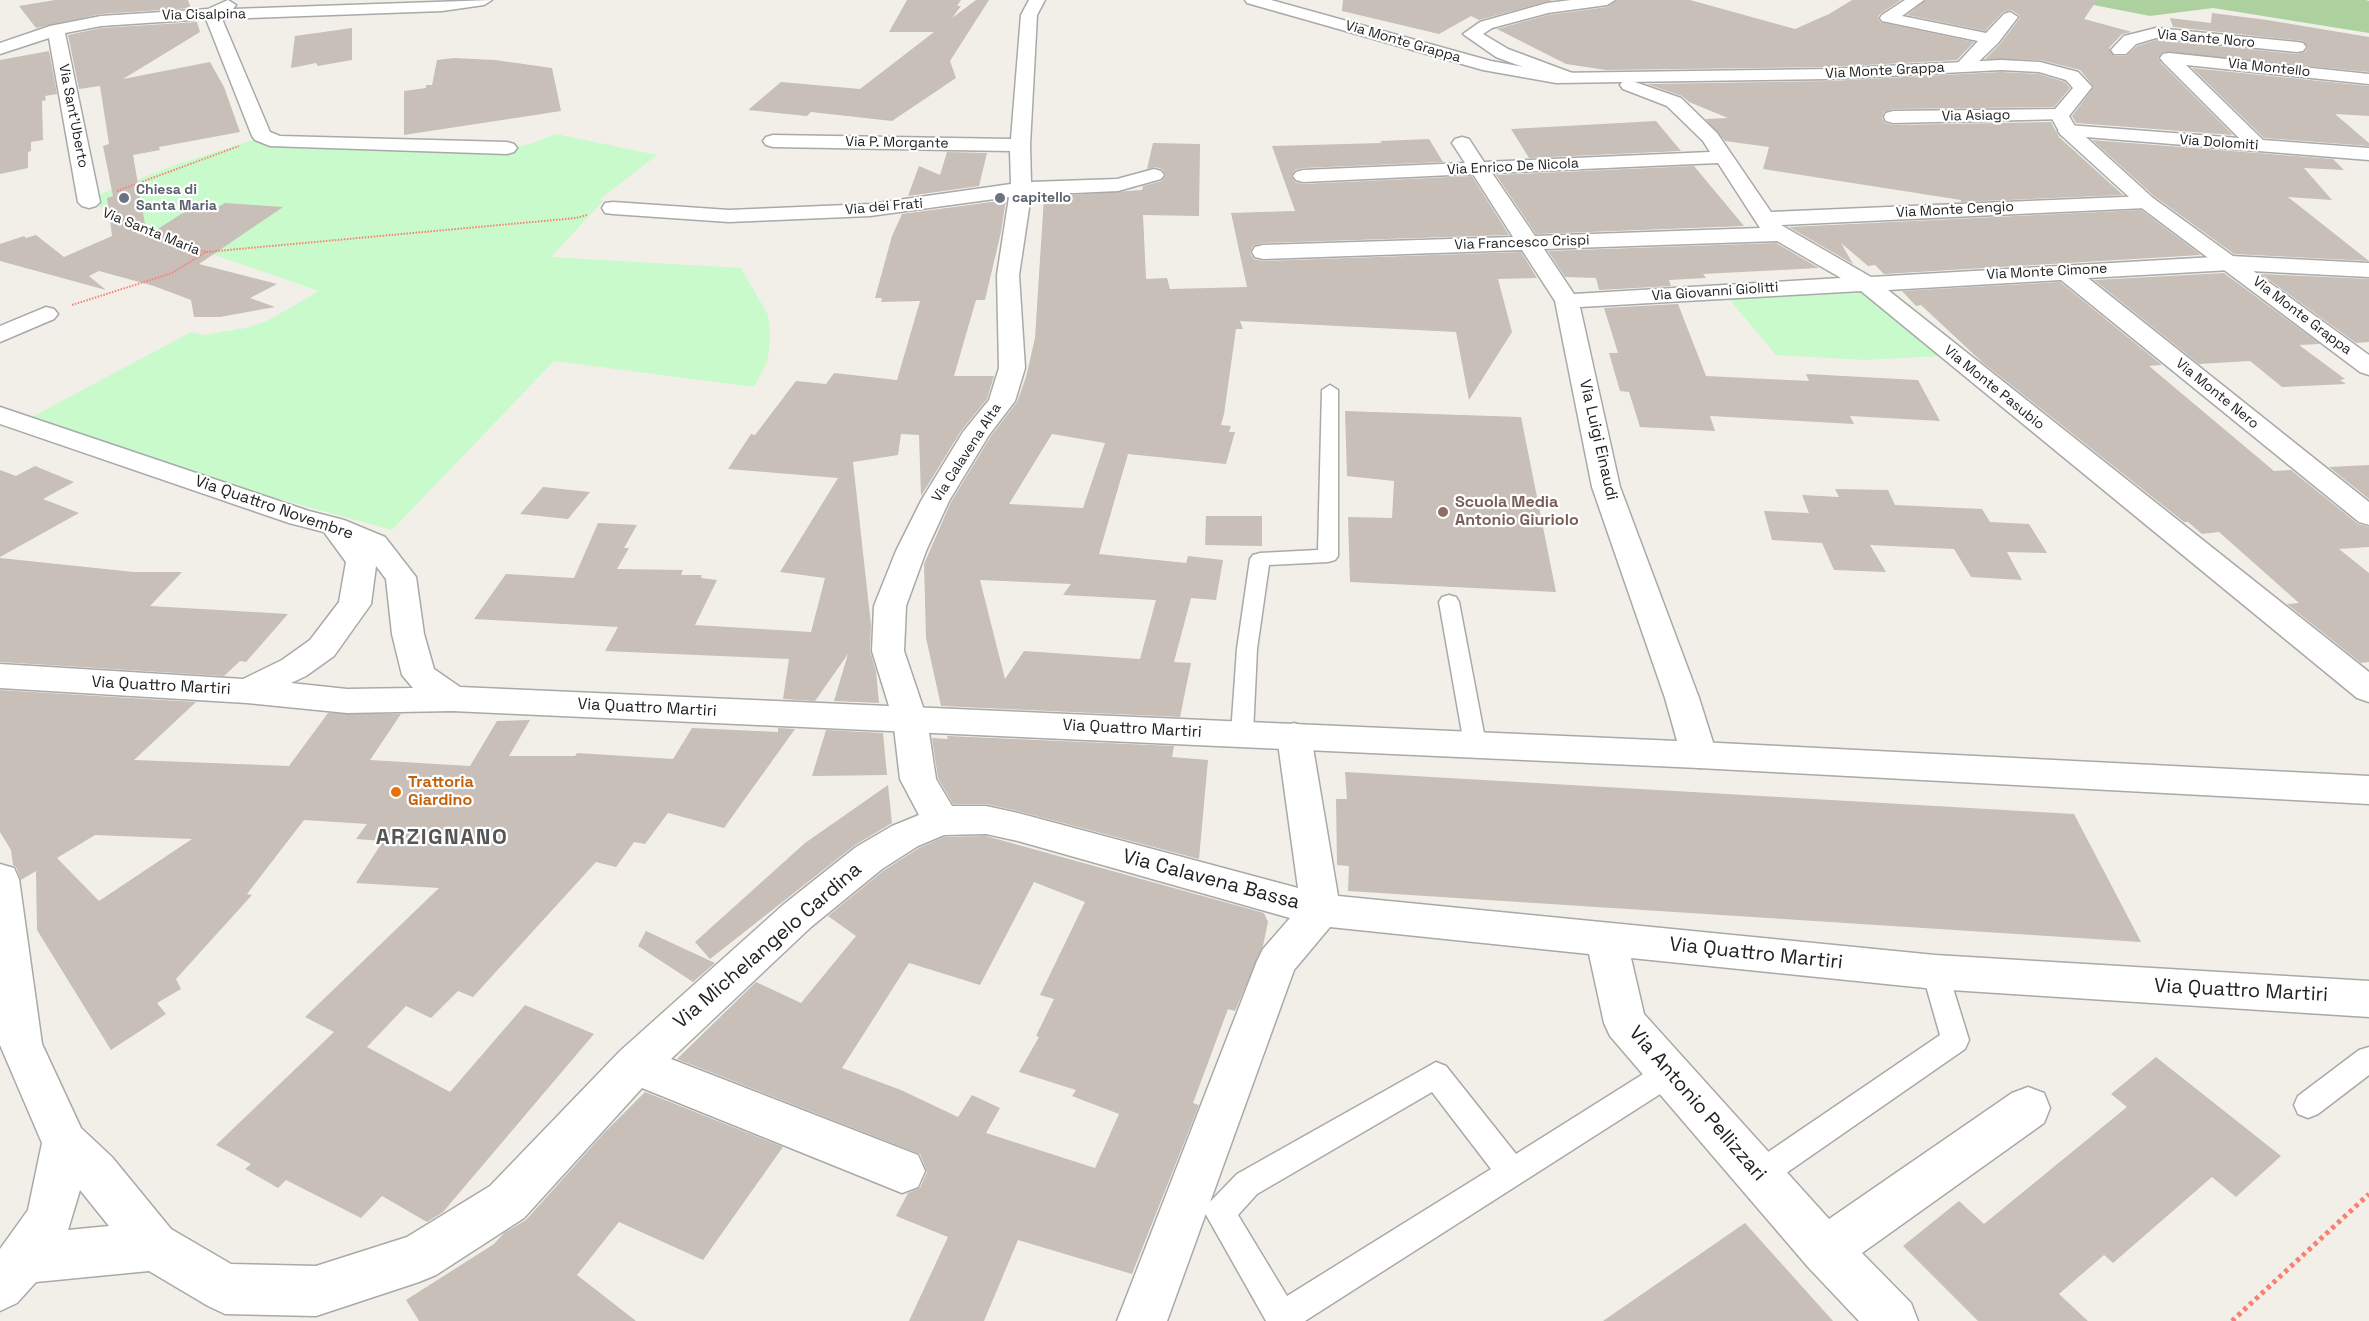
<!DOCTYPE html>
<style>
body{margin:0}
canvas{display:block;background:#f2efe9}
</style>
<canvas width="2369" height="1321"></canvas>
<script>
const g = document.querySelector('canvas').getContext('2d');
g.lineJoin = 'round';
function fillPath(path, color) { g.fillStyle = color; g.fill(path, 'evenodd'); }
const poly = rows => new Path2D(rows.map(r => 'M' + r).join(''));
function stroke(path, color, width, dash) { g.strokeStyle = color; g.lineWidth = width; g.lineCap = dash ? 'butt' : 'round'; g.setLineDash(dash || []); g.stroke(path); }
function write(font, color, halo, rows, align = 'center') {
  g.font = font + ' "Space Grotesk",sans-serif'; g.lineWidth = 4.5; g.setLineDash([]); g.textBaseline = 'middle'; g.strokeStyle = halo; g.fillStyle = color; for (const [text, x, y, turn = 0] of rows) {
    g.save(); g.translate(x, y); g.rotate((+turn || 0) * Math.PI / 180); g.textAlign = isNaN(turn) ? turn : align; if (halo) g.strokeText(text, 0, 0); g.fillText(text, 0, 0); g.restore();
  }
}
fillPath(poly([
 [2068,0,2366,0,2369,1,2369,33,2213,8,2150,16]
]), '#add19e');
fillPath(poly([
 [556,134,657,155,600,199,603,201,551,257,741,268,768,315,770,333,768,360,754,387,554,361,392,530,15,426,191,332,204,335,246,328,267,321,319,291,160,236,85,200,175,165,265,136,512,148,530,144],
 [1861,290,1940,356,1866,360,1776,355,1729,299]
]), '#c8facc');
fillPath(poly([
 [55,0,188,0,191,8,101,14,36,28,19,6],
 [907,0,961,0,957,6,961,6,952,18,976,0,989,0,950,61,956,78,892,121,811,112,807,116,748,110,781,82,860,89,934,32,889,32],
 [1343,0,1553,0,1479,20,1471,16,1439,34,1342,11],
 [1617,0,1690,0,1795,29,1829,14,1852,0,1901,0,1880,14,1878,17,1880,22,1974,42,1957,60,1830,67,1606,70,1566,64,1497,29,1548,15,1607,7],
 [1926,0,2097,0,2084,19,2132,32,2122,34,2109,48,2114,56,2126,56,2137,46,2156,40,2297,54,2305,52,2308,47,2303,41,2173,27,2170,18,2211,23,2212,13,2267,20,2369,37,2369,72,2163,52,2158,58,2161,63,2233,135,2076,123,2072,116,2094,87,2080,70,2040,60,1985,59,2000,44,2020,18,2019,15,2011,10,2003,12,1985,31,1907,15],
 [197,22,200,32,123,79,210,62,224,87,240,132,159,147,160,150,133,155,147,236,192,207,215,209,225,203,283,207,199,264,277,284,250,298,275,307,220,317,194,317,191,300,154,286,99,271,89,276,106,290,0,261,0,244,24,236,26,238,36,235,64,257,112,236,107,198,113,196,103,146,109,144,100,86,79,89,68,35,101,28],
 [352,28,352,60,318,66,316,63,291,68,295,36],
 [49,51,57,94,45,96,46,100,42,101,43,140,31,142,31,151,28,152,28,168,0,174,0,60],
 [454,58,495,60,552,68,561,111,404,135,404,91,426,88,426,85,432,85,437,60],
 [2192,68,2369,86,2369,116,2335,114,2369,143,2369,146,2264,138],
 [2001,72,2039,74,2065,82,2070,88,2054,107,1893,109,1884,112,1882,118,1885,123,1893,125,2051,122,2059,137,2123,195,1961,202,1961,200,1763,169,1769,147,1725,141,1705,119,1728,118,1689,102,1682,96,1647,84,1830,81],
 [1656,121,1681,151,1529,158,1511,129],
 [1429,139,1443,162,1303,168,1295,170,1291,176,1295,182,1303,184,1472,176,1509,235,1263,243,1253,246,1250,253,1254,259,1263,261,1521,252,1537,278,1498,279,1512,332,1469,400,1456,332,1240,321,1243,329,1236,329,1224,414,1221,425,1231,426,1229,432,1235,432,1226,464,1128,454,1099,554,1186,563,1188,556,1223,560,1216,600,1191,598,1174,662,1191,663,1180,717,941,706,926,638,924,564,951,502,991,436,1017,402,1026,377,1035,338,1044,197,1142,190,1143,186,1162,181,1166,175,1162,169,1155,167,1147,169,1153,143,1200,144,1199,216,1143,215,1146,279,1167,278,1170,289,1247,287,1231,213,1295,211,1272,146,1382,143,1380,141],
 [1052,434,1105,443,1083,508,1009,504],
 [980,580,1071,584,1063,595,1156,600,1140,659,1024,651,1005,679],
 [2092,140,2333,159,2344,170,2304,168,2332,200,2288,197,2369,261,2234,254,2154,196],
 [947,152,987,153,979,186,908,196,919,166,940,175],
 [1694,166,1744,226,1536,234,1496,175],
 [1006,200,1001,232,985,300,976,300,954,376,994,376,987,399,961,431,921,496,919,435,901,434,898,455,853,462,871,625,870,651,876,671,879,703,834,701,848,654,815,701,783,699,789,659,605,651,618,627,474,619,506,574,574,578,598,523,637,525,624,548,629,548,617,569,683,570,681,575,702,575,701,578,717,580,695,625,811,632,825,578,780,572,838,478,728,469,751,434,755,435,796,381,826,384,834,373,897,380,920,301,881,302,882,298,875,298,892,236,902,214],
 [2141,210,2201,255,1884,274,1875,265,1868,266,1841,243,1853,264,1789,227],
 [1776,243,1819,268,1703,274,1706,278,1669,280,1671,286,1599,290,1596,278,1565,277,1548,251],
 [2224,273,2320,344,2299,345,2345,379,2340,380,2346,384,2282,387,2250,361,2199,364,2094,280],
 [2261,274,2369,279,2369,342,2356,343],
 [2060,282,2162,365,2149,366,2274,471,2291,470,2358,524,2369,527,2369,547,2339,549,2369,573,2369,662,2361,663,2287,604,2299,603,2219,532,2202,534,2188,522,2184,522,1982,362,1921,305,1916,306,1902,291],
 [1678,304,1706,376,1809,381,1806,374,1918,380,1940,421,1850,416,1854,424,1710,416,1715,431,1640,427,1629,392,1620,391,1609,353,1618,353,1604,308],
 [1345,411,1521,417,1556,592,1350,582,1348,517,1392,518,1394,481,1347,476],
 [2369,465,2369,499,2329,467],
 [35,466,74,482,43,499,79,513,0,557,0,470,16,476],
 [543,487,590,492,568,519,520,514],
 [1835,489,1888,490,1895,505,1982,509,1990,522,2029,524,2047,553,2007,552,2022,580,1971,577,1954,549,1870,545,1886,572,1834,570,1822,543,1772,540,1764,511,1809,513,1802,495,1839,497],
 [1206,516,1262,516,1262,546,1205,545],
 [0,558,134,572,182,572,150,606,288,614,246,662,240,661,224,676,0,662],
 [0,690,196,702,134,760,289,766,328,713,401,714,370,760,470,766,497,721,530,720,509,756,575,756,577,753,673,759,692,728,778,732,778,728,795,729,724,828,668,813,645,844,634,842,616,867,596,862,473,997,458,991,431,1018,406,1006,367,1047,450,1092,525,1005,594,1034,443,1212,427,1222,382,1196,361,1218,286,1180,278,1188,245,1169,251,1164,216,1145,334,1032,305,1017,439,888,356,883,383,841,356,839,367,824,304,820,247,894,252,895,176,979,181,989,157,1003,166,1014,111,1050,37,930,36,871,21,880,16,867,13,865,11,850,0,832],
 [95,835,192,839,99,901,57,858],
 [826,730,883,733,887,775,812,776],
 [947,736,1174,746,1172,757,1208,760,1199,859,1018,811,986,804,953,804,938,778,932,738,948,739],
 [1345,772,2074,814,2141,942,1348,891,1349,866,1337,865,1336,799,1347,799],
 [888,785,892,823,855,845,710,959,695,942,805,843],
 [986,836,1264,913,1268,922,1263,946,1235,1011,1228,1009,1193,1103,1199,1105,1132,1274,1018,1240,984,1321,909,1321,948,1237,896,1216,908,1193,920,1188,927,1172,920,1154,677,1059,756,982,801,1003,856,936,828,916,883,871,919,848,944,837],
 [1034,882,1085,902,1040,995,1054,999,1036,1036,1039,1037,1019,1072,1076,1090,1072,1096,1119,1114,1095,1168,986,1133,1000,1108,972,1095,958,1117,901,1090,842,1068,909,963,980,985],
 [646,931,715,963,693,982,638,946],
 [2156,1057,2281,1156,2236,1197,2212,1177,2113,1263,2104,1255,2059,1294,2088,1321,1978,1321,1903,1246,1959,1201,1984,1224,2127,1107,2111,1094],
 [645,1092,783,1147,703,1260,619,1222,577,1275,636,1321,419,1321,406,1300,494,1244,504,1233,526,1220,603,1134],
 [1745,1223,1833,1321,1603,1321]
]), '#c7bfb8');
const service = poly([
 [1330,385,1338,390,1338,556,1335,560,1328,562,1269,565,1257,649,1253,734,1250,740,1242,742,1234,740,1231,734,1237,649,1250,559,1253,555,1260,553,1318,550,1322,390,1330,385],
 [1449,595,1456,597,1459,602,1486,744,1483,750,1475,752,1467,750,1464,744,1439,602,1442,597,1449,595],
 [1935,961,1944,964,1948,972,1969,1040,1965,1049,1769,1185,1759,1189,1749,1185,1744,1175,1749,1165,1940,1035,1922,972,1926,964,1935,961],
 [2369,1047,2369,1075,2318,1114,2308,1118,2298,1114,2294,1105,2298,1096,2359,1050,2369,1047],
 [1669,1060,1679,1064,1683,1073,1679,1082,1305,1321,1266,1321,1205,1213,1209,1203,1237,1174,1436,1062,1446,1066,1516,1154,1659,1064,1669,1060],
 [1432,1092,1491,1169,1287,1296,1238,1215,1257,1194,1432,1092]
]);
const minor = poly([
 [228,0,236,5,233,9,492,0,484,5,442,11,222,19,270,132,280,136,507,142,514,144,517,148,514,152,507,154,270,146,255,140,252,136,206,19,101,26,65,33,100,202,96,206,89,208,82,206,78,202,49,38,0,54,0,43,50,26,101,16,208,9,228,0],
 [1029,0,1045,0,1037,15,1030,145,1031,182,1117,179,1154,169,1161,171,1164,175,1161,179,1118,191,1031,195,1019,275,1025,368,1015,401,989,435,949,501,926,551,906,606,904,651,927,719,936,779,952,806,986,806,1018,813,1298,888,1277,736,1282,727,1294,723,1306,727,1311,736,1338,896,1935,955,2369,981,2369,1017,1935,989,1631,958,1644,1014,1829,1219,2012,1093,2028,1087,2044,1093,2050,1108,2044,1123,1862,1253,1911,1303,1918,1321,1859,1321,1808,1267,1610,1036,1604,1023,1589,954,1330,927,1294,970,1167,1321,1117,1321,1257,961,1263,949,1290,918,1018,841,986,834,944,835,918,846,882,869,811,927,671,1059,918,1155,925,1171,918,1187,902,1193,642,1088,524,1218,436,1275,419,1282,316,1316,225,1314,208,1306,149,1271,36,1282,17,1303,0,1311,0,1249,28,1210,42,1143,0,1045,0,864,14,868,19,879,42,1044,81,1128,112,1157,171,1229,231,1264,316,1266,407,1237,490,1186,620,1051,783,905,856,847,892,826,919,815,900,779,893,719,872,651,874,606,896,551,921,501,963,432,989,400,999,368,997,275,1009,197,870,216,729,222,613,214,605,213,602,208,605,203,613,202,729,210,870,204,1011,184,1010,151,773,147,766,145,763,141,766,137,773,135,1011,139,1021,15,1029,0],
 [80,1190,109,1226,68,1230,80,1190],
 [1571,0,1615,0,1607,5,1548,13,1492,28,1483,34,1508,49,1575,74,1578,78,1575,82,1563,82,1496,57,1463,34,1480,22,1547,3,1571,0],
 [1905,0,1924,0,1902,16,1986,33,2004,14,2010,12,2018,17,1998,43,1970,70,1964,71,1958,70,1955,66,1978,41,1882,21,1880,18,1882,15,1905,0],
 [2156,28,2297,42,2303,43,2306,47,2303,51,2297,52,2156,38,2136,44,2126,54,2114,54,2111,50,2124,36,2156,28],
 [2169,53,2369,74,2369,84,2186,65,2263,140,2369,148,2369,160,2061,135,2058,131,2061,127,2068,125,2239,138,2163,62,2160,58,2163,54,2169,53],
 [1629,80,1681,98,1717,133,1771,212,2146,196,2153,198,2157,202,2153,206,2146,208,1781,225,1871,277,2231,256,2369,263,2369,277,2231,270,2088,278,2369,502,2369,525,2359,522,2061,280,1888,290,2369,672,2369,702,2357,698,1861,291,1580,307,1620,487,1699,698,1717,755,1712,764,1699,768,1686,764,1681,755,1665,698,1592,487,1555,301,1522,250,1263,259,1255,257,1252,252,1255,247,1263,245,1513,237,1473,174,1303,182,1296,180,1293,176,1296,172,1303,170,1465,163,1452,143,1455,139,1462,137,1469,139,1484,162,1710,152,1703,141,1667,106,1623,89,1620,85,1623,81,1629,80],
 [1718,163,1760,228,1535,236,1492,173,1718,163],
 [1777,241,1841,278,1574,294,1544,249,1777,241],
 [2059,109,2066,111,2068,115,2066,119,1893,123,1886,121,1884,117,1886,113,1893,111,2059,109],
 [46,307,54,309,58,314,54,319,0,342,0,326,46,307]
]);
const tertiary = poly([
 [1245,0,1271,0,1491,61,1556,73,1830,69,2001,60,2040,62,2078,72,2092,87,2069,116,2076,128,2153,198,2369,355,2369,375,2360,372,2139,206,2061,135,2050,115,2073,88,2066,80,2039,72,2001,70,1830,79,1556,83,1483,70,1247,3,1245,0],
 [0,407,309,511,344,520,385,537,416,577,424,634,434,669,460,687,1699,742,2369,776,2369,804,1699,768,452,711,347,713,247,703,0,688,0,664,243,679,282,660,310,640,339,602,346,562,324,532,289,523,0,424,0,407],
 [376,566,386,579,392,634,402,675,413,688,347,689,291,683,306,676,334,656,366,611,371,604,376,566]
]);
stroke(service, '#a9a9a9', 3);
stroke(minor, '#a9a9a9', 3);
stroke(tertiary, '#a9a9a9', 3);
stroke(poly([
 [117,191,239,146],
 [111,216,206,252,576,218,587,215],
 [72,305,172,273,206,252]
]), '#fa8072', 2, [1.5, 1.5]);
stroke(poly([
 [2232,1321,2369,1194]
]), '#fa8072', 5, [4, 4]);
fillPath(service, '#fff');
fillPath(minor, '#fff');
fillPath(tertiary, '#fff');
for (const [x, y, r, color] of [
 [124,198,6,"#6b7280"],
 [1000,198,6,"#6b7280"],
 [1443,512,6,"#8d6e63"],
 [396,792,6,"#e8710a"]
]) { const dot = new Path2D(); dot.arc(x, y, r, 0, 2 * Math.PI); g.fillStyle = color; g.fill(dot); stroke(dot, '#fff', 2); }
write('14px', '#222', '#fff', [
 ["Via Cisalpina",204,15,-1],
 ["Via Sante Noro",2206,39,5],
 ["Via Monte Grappa",1403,42,16],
 ["Via Montello",2269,68,6],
 ["Via Monte Grappa",1885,71,-3],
 ["Via Sant'Uberto",73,116,79],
 ["Via Asiago",1976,116,-1],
 ["Via P. Morgante",897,143,1],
 ["Via Dolomiti",2219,143,4],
 ["Via Enrico De Nicola",1513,167,-3],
 ["Via dei Frati",884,207,-5],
 ["Via Monte Cengio",1955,210,-3],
 ["Via Santa Maria",151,232,22],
 ["Via Francesco Crispi",1522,243,-2],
 ["Via Monte Cimone",2047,272,-3],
 ["Via Giovanni Giolitti",1715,292,-4],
 ["Via Monte Grappa",2302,316,37],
 ["Via Monte Pasubio",1994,388,39],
 ["Via Monte Nero",2217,394,39],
 ["Via Calavena Alta",967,453,-57]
]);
write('bold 14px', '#5b616d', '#fff', [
 ["Chiesa di",136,190],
 ["Santa Maria",136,206],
 ["capitello",1012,198]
], 'left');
write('16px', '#222', '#fff', [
 ["Via Luigi Einaudi",1598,440,77],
 ["Via Quattro Novembre",274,508,19],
 ["Via Quattro Martiri",161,686,3],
 ["Via Quattro Martiri",647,708,3],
 ["Via Quattro Martiri",1132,729,3]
]);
write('bold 16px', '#785e54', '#fff', [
 ["Scuola Media",1455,503],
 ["Antonio Giuriolo",1455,521]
], 'left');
write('bold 16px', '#c56008', '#fff', [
 ["Trattoria",408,783],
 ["Giardino",408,801]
], 'left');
write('20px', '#222', '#fff', [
 ["Via Calavena Bassa",1211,880,15],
 ["Via Michelangelo Cardina",768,946,-41],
 ["Via Quattro Martiri",1756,954,6],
 ["Via Quattro Martiri",2241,991,3],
 ["Via Antonio Pellizzari",1697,1104,49]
]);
g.letterSpacing = '1.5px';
write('bold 22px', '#555', '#fff', [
 ["ARZIGNANO",442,838]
]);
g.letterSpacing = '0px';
</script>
